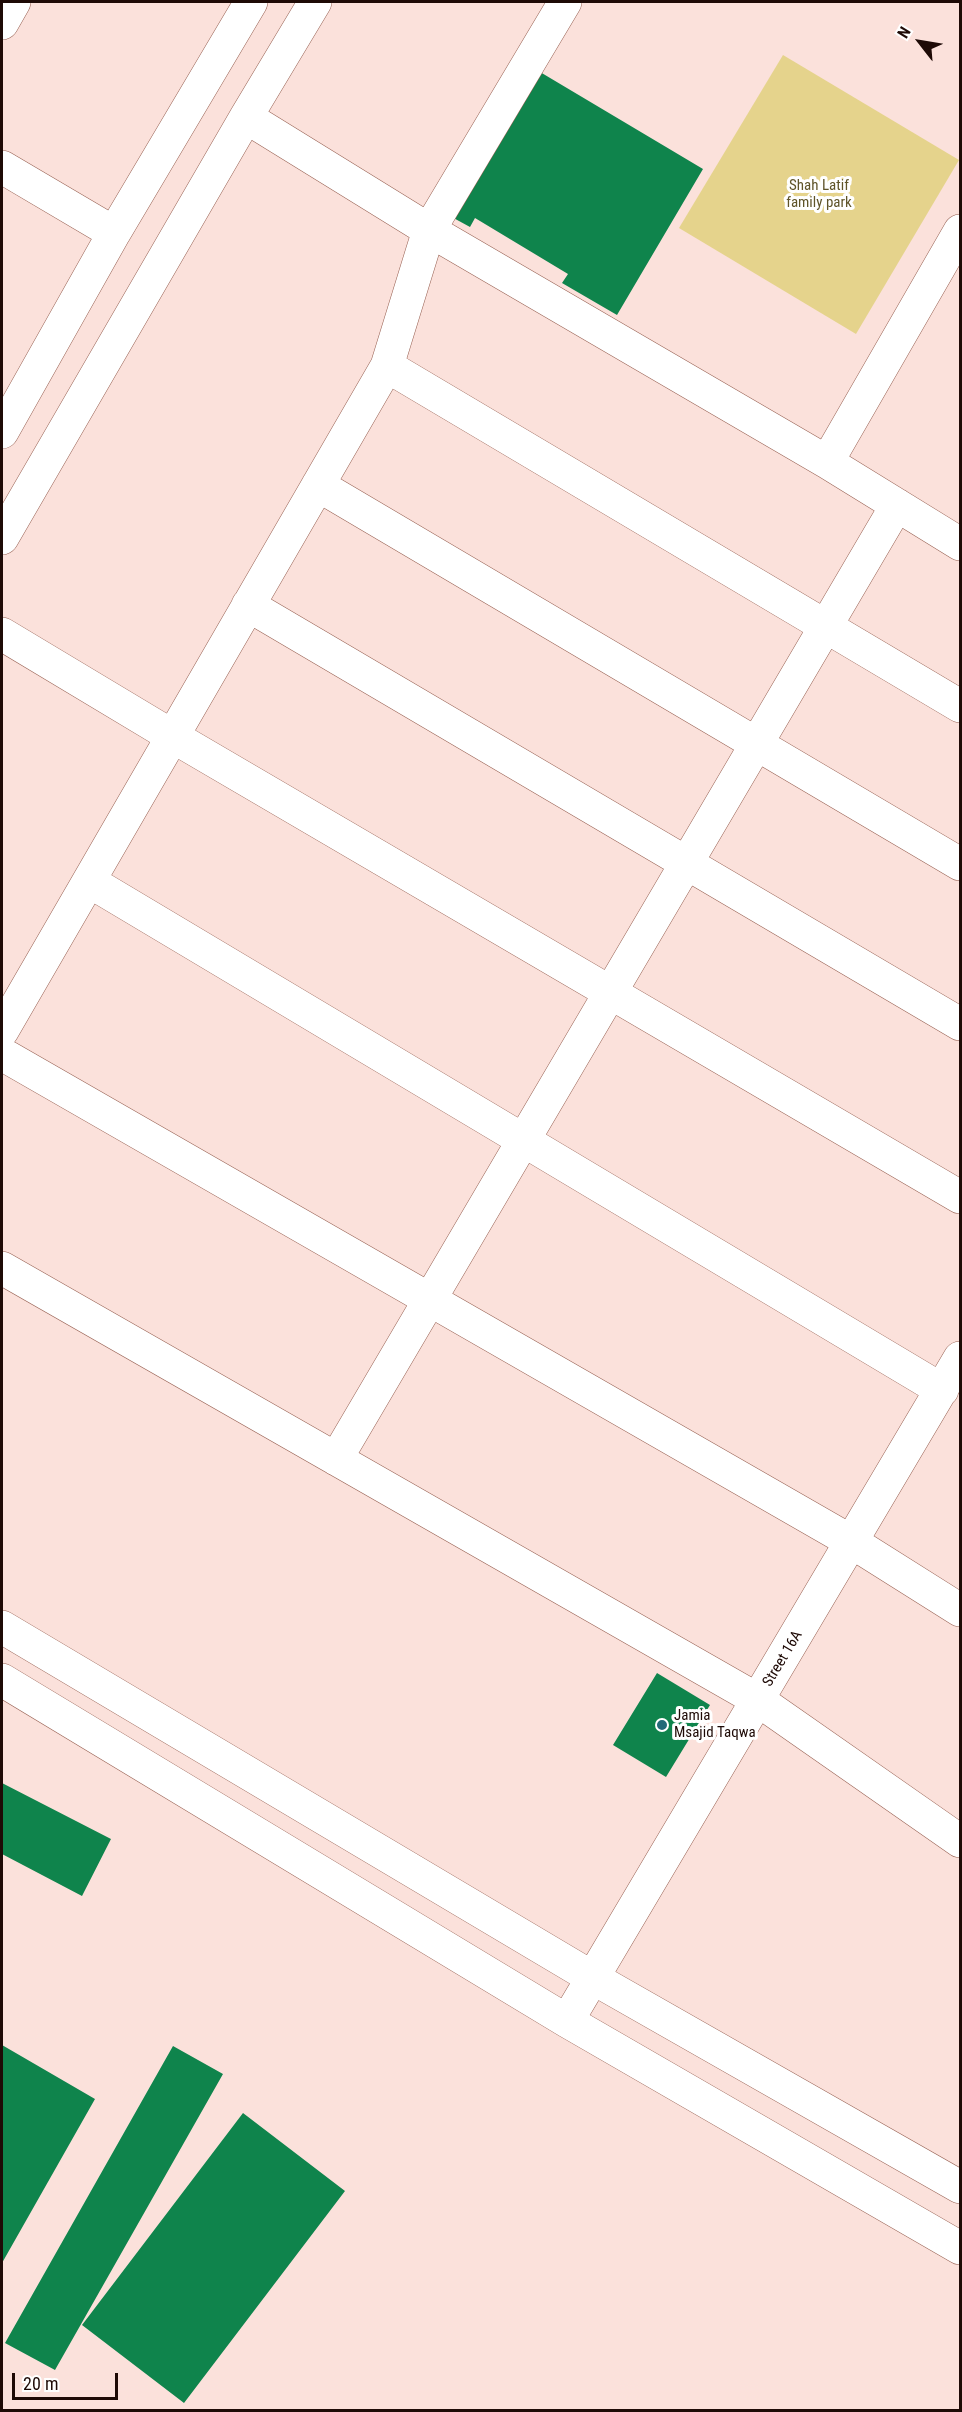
<!DOCTYPE html>
<style>
body{margin:0}
#map{position:relative;width:962px;height:2412px;overflow:hidden;background:#fbe1db;font-family:"Roboto Condensed",sans-serif}
canvas{display:block}
.frame{position:absolute;inset:0;border:3px solid #1e0a06;pointer-events:none}
.north{position:absolute;left:890px;top:12px;width:60px;height:60px;-webkit-text-stroke:4px #fff;paint-order:stroke;rotate:301deg;font-size:16px;font-weight:700;line-height:24px;text-align:center;color:#1e0a06}
.north::after{content:'';display:block;margin:auto;width:21px;height:27px;background:#1e0a06;clip-path:polygon(50% 0,100% 100%,50% 72%,0 100%)}
.scale{position:absolute;left:12px;top:2373px;width:106px;height:27px;box-sizing:border-box;border:3px solid #1e0a06;border-top:0;padding-left:8px;font-size:18px;line-height:21px;white-space:nowrap;color:#1e0a06;-webkit-text-stroke:4px #fff;paint-order:stroke}
</style>
<div id="map">
<canvas width="962" height="2412"></canvas>
<div class="frame"></div>
<div class="north">N</div>
<div class="scale">20 m</div>
</div>
<script>
const g = document.querySelector('canvas').getContext('2d');
g.lineJoin = 'round';
function fillPath(path, color) { g.fillStyle = color; g.fill(path, 'evenodd'); }
const poly = rows => new Path2D(rows.map(r => 'M' + r).join(''));
function stroke(path, color, width, dash) { g.strokeStyle = color; g.lineWidth = width; g.lineCap = dash ? 'butt' : 'round'; g.setLineDash(dash || []); g.stroke(path); }
function write(font, color, halo, rows, align = 'center') {
  g.font = font + ' "Roboto Condensed",sans-serif'; g.lineWidth = 6; g.setLineDash([]); g.textBaseline = 'middle'; g.strokeStyle = halo; g.fillStyle = color; for (const [text, x, y, turn = 0] of rows) {
    g.save(); g.translate(x, y); g.rotate((+turn || 0) * Math.PI / 180); g.textAlign = isNaN(turn) ? turn : align; if (halo) g.strokeText(text, 0, 0); g.fillText(text, 0, 0); g.restore();
  }
}
fillPath(poly([
 [783,55,959,160,856,334,679,228]
]), '#e5d38c');
fillPath(poly([
 [535,69,703,169,617,315,562,283,568,274,475,218,470,227,448,215],
 [657,1673,710,1705,666,1777,613,1745],
 [2,1783,111,1839,82,1896,2,1854],
 [2,2045,95,2099,2,2263],
 [173,2046,223,2074,55,2370,5,2343],
 [243,2113,345,2191,184,2403,82,2325]
]), '#0f844c');
const minor = poly([
 [2,23,14,2],
 [246,117,429,230,827,462,960,544],
 [2,167,114,233],
 [387,366,960,706],
 [2,432,114,233,251,2],
 [827,462,960,231],
 [318,485,960,864],
 [2,538,246,117,315,2],
 [248,605,960,1024],
 [2,634,172,736,960,1197],
 [89,881,942,1390],
 [2,1031,387,366,429,230,565,2],
 [2,1054,852,1542,960,1610],
 [2,1268,758,1700,960,1841],
 [336,1459,897,505],
 [2,1627,593,1978,960,2187],
 [2,1680,567,2021,960,2248],
 [567,2021,960,1358]
]);
stroke(minor, '#986254', 34);
stroke(minor, '#fff', 33);
for (const [x, y, r, color] of [
 [662,1725,6,"#236978"]
]) { const dot = new Path2D(); dot.arc(x, y, r, 0, 2 * Math.PI); g.fillStyle = color; g.fill(dot); stroke(dot, '#fff', 2); }
write('15px', '#5f5429', '#fff', [
 ["Shah Latif",819,186],
 ["family park",819,203]
]);
write('15px', '#1e0a06', '#fff', [
 ["Street 16A",783,1659,-59]
]);
write('15px', '#1e0a06', '#fff', [
 ["Jamia",674,1716],
 ["Msajid Taqwa",674,1733]
], 'left');
</script>
